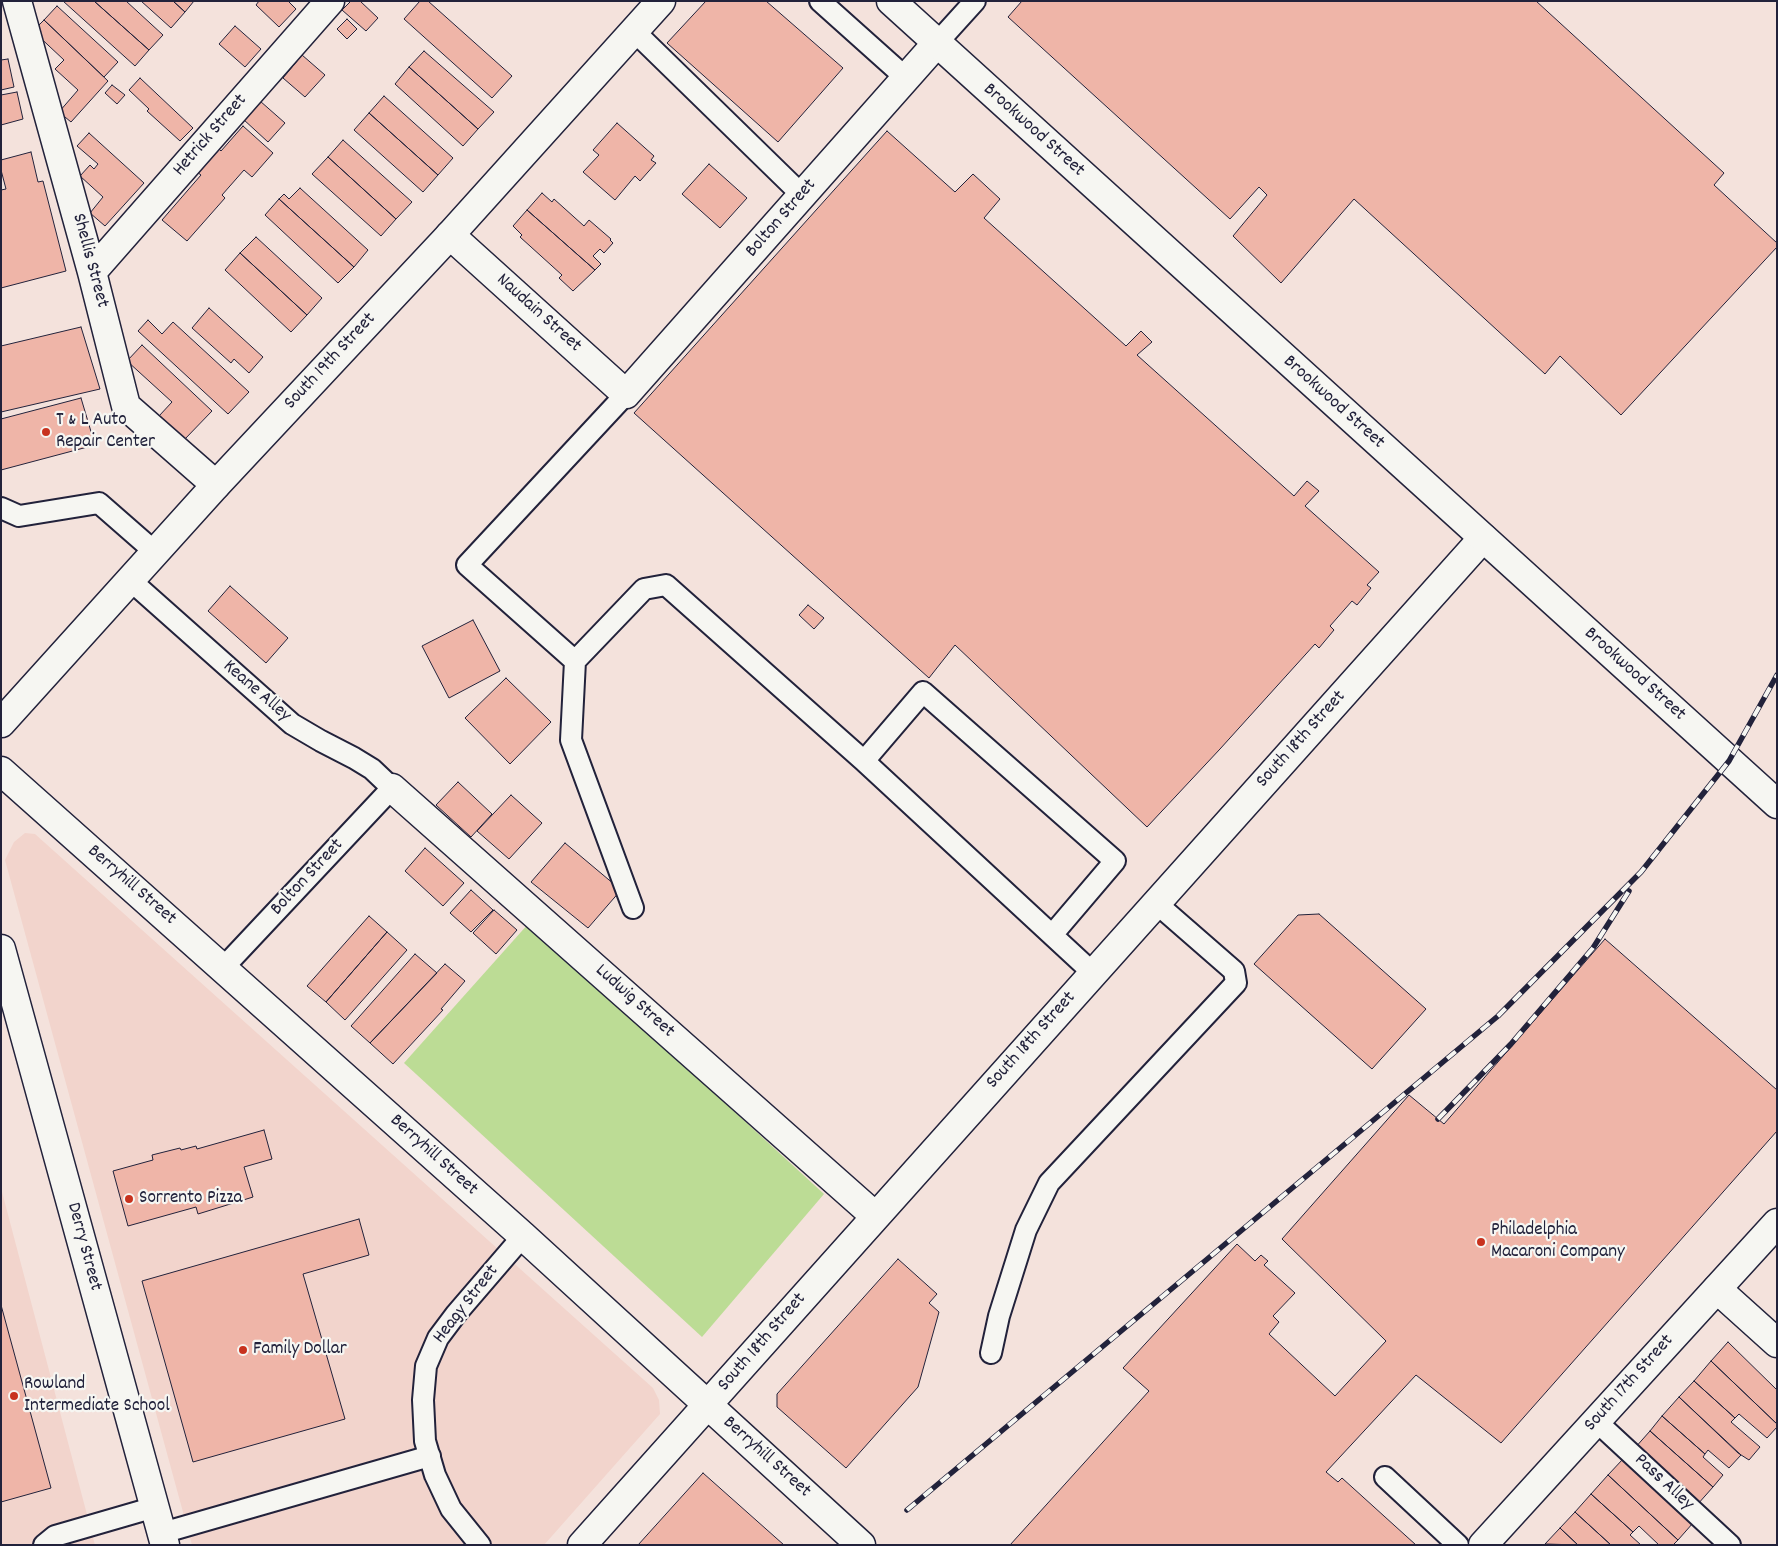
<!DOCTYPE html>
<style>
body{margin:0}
#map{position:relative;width:1778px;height:1546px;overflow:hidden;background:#f4e2dc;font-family:Dekko,sans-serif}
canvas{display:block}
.frame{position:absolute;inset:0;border:2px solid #22223b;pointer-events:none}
</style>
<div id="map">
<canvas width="1778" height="1546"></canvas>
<div class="frame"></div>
</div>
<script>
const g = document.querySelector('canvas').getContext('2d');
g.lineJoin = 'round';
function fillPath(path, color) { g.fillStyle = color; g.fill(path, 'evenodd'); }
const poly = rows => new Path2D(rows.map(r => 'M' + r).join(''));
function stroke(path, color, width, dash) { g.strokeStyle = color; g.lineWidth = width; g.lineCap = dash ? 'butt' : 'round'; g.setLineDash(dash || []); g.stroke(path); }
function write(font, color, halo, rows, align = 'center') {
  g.font = font + ' Dekko,sans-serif'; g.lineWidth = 4.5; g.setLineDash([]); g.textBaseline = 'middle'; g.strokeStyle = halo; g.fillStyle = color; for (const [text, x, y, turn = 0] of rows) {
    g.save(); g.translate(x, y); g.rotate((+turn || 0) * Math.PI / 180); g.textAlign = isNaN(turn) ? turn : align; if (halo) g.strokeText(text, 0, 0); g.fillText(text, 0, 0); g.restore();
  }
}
fillPath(poly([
 [25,833,35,834,653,1388,659,1400,660,1414,544,1545,192,1545,5,860,14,842],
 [1,1188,95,1545,1,1545]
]), '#f2d4cc');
fillPath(poly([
 [529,923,824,1194,702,1337,404,1063]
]), '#bcdc95');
const building = poly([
 [63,1,94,1,149,50,135,66,63,1],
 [94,1,126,1,163,35,149,50,94,1],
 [141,1,173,1,185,12,171,28,141,1],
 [173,1,194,1,185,12,173,1],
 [259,1,288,1,296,9,279,27,256,5,259,1],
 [351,1,360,1,378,18,366,31,342,10,351,1],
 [420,1,428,1,512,76,492,98,404,19,420,1],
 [706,1,766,1,843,68,778,142,667,43,706,1],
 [1022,1,1536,1,1724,173,1714,185,1777,243,1777,247,1621,415,1560,356,1545,374,1354,199,1281,283,1233,236,1267,195,1259,187,1230,219,1008,17,1022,1],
 [57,6,118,62,104,77,44,20,57,6],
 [347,19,357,29,347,39,337,29,347,19],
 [44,20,108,81,71,122,59,112,78,90,55,69,64,60,33,31,44,20],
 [235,26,261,49,245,67,219,44,235,26],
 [424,51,494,112,478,129,409,67,424,51],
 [302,55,325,75,305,97,283,78,302,55],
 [8,59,14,87,1,90,1,60,8,59],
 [409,67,478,129,463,146,395,84,409,67],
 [140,78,193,128,180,141,147,111,149,109,129,90,140,78],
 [112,85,125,95,117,104,105,93,112,85],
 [17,92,23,119,1,125,1,95,17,92],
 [384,96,453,158,438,175,369,113,384,96],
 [260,101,285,123,268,142,243,119,260,101],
 [369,113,438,175,423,192,354,130,369,113],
 [617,123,654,156,651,160,656,163,640,181,635,176,615,200,583,172,599,155,593,150,617,123],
 [243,126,273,153,252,177,244,170,222,195,225,198,187,241,162,220,201,175,197,172,218,148,221,151,243,126],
 [887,131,955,192,973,174,1000,199,984,218,1126,346,1141,331,1152,342,1137,355,1294,496,1307,481,1319,491,1305,506,1379,572,1367,585,1371,588,1357,605,1352,601,1330,626,1334,630,1319,648,1315,644,1220,749,1147,827,955,645,929,678,634,413,887,131],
 [89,133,144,183,105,226,90,213,103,197,80,176,90,165,94,169,98,164,77,146,89,133],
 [343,140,412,202,396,219,328,157,343,140],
 [31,152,38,182,43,181,66,271,1,288,1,190,6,189,1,170,1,160,31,152],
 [328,157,396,219,381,236,312,174,328,157],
 [709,164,747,198,720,228,682,194,709,164],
 [300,188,368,250,354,267,279,199,284,194,289,199,300,188],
 [542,193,552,202,554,199,584,226,589,220,611,239,610,240,613,243,604,253,600,249,593,256,601,264,595,270,527,210,542,193],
 [279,199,354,267,338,283,265,215,279,199],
 [527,210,595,270,573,291,559,278,562,275,520,237,522,235,513,226,527,210],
 [256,237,322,298,307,315,240,253,256,237],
 [240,253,307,315,291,332,225,270,240,253],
 [209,308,263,357,249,373,234,359,231,363,192,328,209,308],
 [148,320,162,334,173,322,249,392,228,414,138,331,148,320],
 [81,327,100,389,1,412,1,346,81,327],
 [142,345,212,411,184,440,159,416,172,402,127,361,142,345],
 [81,398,95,445,1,470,1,419,81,398],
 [230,586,288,638,266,663,208,611,230,586],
 [808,605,824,618,814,629,799,615,808,605],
 [473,620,500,671,449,698,422,646,473,620],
 [506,678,551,722,510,764,465,718,506,678],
 [458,782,492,814,471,837,436,805,458,782],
 [511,795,542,823,509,859,477,831,511,795],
 [565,843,621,890,588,928,531,882,565,843],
 [425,848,464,883,443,906,405,871,425,848],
 [471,890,493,910,471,932,450,913,471,890],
 [494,910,517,930,496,954,473,933,494,910],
 [1319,914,1426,1009,1372,1069,1254,964,1298,915,1319,914],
 [369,916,387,932,326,1002,307,986,369,916],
 [387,932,407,950,345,1020,326,1002,387,932],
 [1605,939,1777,1090,1777,1131,1501,1443,1416,1375,1326,1472,1338,1482,1342,1478,1416,1545,1010,1545,1149,1391,1123,1368,1237,1244,1255,1261,1261,1255,1268,1261,1264,1265,1295,1293,1273,1316,1279,1322,1269,1334,1335,1396,1386,1341,1282,1239,1409,1095,1444,1124,1605,939],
 [415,954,437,973,370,1043,351,1026,415,954],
 [445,964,465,981,441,1009,443,1010,393,1064,370,1043,445,964],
 [264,1130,272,1159,244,1167,253,1197,198,1214,196,1207,128,1226,113,1171,153,1160,152,1155,180,1148,181,1150,196,1146,197,1149,264,1130],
 [359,1219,369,1255,303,1274,345,1419,193,1462,142,1281,359,1219],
 [898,1259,937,1294,929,1303,939,1312,918,1387,846,1468,777,1407,777,1394,898,1259],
 [1,1305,51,1488,1,1502,1,1305],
 [1728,1342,1777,1390,1777,1424,1711,1361,1728,1342],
 [1711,1361,1777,1424,1777,1427,1767,1438,1739,1414,1735,1418,1694,1381,1711,1361],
 [1694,1381,1735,1418,1731,1422,1760,1447,1749,1460,1738,1453,1679,1397,1694,1381],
 [1679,1397,1741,1455,1729,1468,1708,1450,1705,1454,1662,1416,1679,1397],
 [1662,1416,1705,1454,1703,1457,1723,1475,1713,1487,1650,1431,1662,1416],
 [1650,1431,1713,1487,1697,1505,1634,1449,1650,1431],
 [1623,1459,1693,1523,1678,1540,1608,1475,1623,1459],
 [703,1473,784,1545,638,1545,703,1473],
 [1608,1475,1678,1540,1673,1545,1659,1545,1639,1526,1633,1532,1591,1494,1608,1475],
 [1591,1494,1633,1532,1630,1535,1641,1545,1611,1545,1575,1512,1591,1494],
 [1575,1512,1577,1514,1611,1545,1578,1545,1560,1528,1575,1512],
 [1560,1528,1562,1530,1578,1545,1545,1544,1560,1528]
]);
fillPath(building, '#efb5a8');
stroke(building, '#22223b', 1);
const service = poly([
 [820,1,906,78],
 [634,31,802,195],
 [937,43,975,1],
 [626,394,467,565,575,661,644,589,666,585,864,761,1093,973],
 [1,508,19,516,99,503,155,552],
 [130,580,292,724,321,741,354,758,372,769,392,788,223,968],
 [575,661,571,740,633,908],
 [864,761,923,692,1115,861,1052,935],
 [991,1353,999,1316,1026,1230,1049,1183,1236,983,1234,971,1156,903],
 [1596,1421,1730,1545],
 [1385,1477,1458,1545],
 [162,1533,430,1456],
 [44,1545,55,1536,155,1507],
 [480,1545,451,1509,435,1475,425,1441,423,1400,426,1366,438,1338,456,1314,523,1236]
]);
const minor = poly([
 [17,1,92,272,126,406,216,485],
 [450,235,626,394,937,43],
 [92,272,330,1],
 [1,771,523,1236,861,1545],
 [392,788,875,1216],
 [1717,1289,1777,1343],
 [582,1545,1483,538]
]);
const tertiary = poly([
 [891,1,1777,804]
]);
const secondary = poly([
 [1,723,216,485,450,235,661,1],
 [1,949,165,1545],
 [1483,1545,1777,1223]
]);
stroke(service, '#22223b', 24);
stroke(minor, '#22223b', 31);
stroke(tertiary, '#22223b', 31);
stroke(secondary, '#22223b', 31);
stroke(service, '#f6f6f2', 20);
stroke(minor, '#f6f6f2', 28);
stroke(tertiary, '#f6f6f2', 28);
stroke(secondary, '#f6f6f2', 28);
const rail = poly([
 [1438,1119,1511,1044,1593,948,1629,891],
 [907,1510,1498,1016,1641,872,1729,761,1777,675]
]);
stroke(rail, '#22223b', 5.5);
stroke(rail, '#f6f6f2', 4, [11]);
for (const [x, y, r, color] of [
 [46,432,5,"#c8321e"],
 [129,1199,5,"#c8321e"],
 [1481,1242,5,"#c8321e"],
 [243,1350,5,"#c8321e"],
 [14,1396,5,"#c8321e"]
]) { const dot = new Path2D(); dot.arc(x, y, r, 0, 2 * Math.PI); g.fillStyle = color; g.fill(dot); stroke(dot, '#f6f6f2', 2); }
write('19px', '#22223b', '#f6f6f2', [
 ["Brookwood Street",1033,131,42],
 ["Hetrick Street",211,136,-49],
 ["Bolton Street",782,219,-49],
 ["Shellis Street",89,261,75],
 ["Naudain Street",538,314,42],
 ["South 19th Street",331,362,-47],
 ["Brookwood Street",1333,403,42],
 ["Brookwood Street",1634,675,42],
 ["Keane Alley",256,692,41],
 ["South 18th Street",1302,740,-48],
 ["Bolton Street",308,878,-47],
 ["Berryhill Street",131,886,41],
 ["Ludwig Street",634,1002,42],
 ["South 18th Street",1032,1041,-48],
 ["Berryhill Street",433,1156,42],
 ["Derry Street",83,1247,75],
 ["Heagy Street",467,1305,-52],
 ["South 18th Street",763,1343,-49],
 ["South 17th Street",1630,1384,-48],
 ["Berryhill Street",766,1458,42],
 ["Pass Alley",1663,1483,43]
]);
write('19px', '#22223b', '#f6f6f2', [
 ["T & L Auto",56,421],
 ["Repair Center",56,443],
 ["Sorrento Pizza",139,1199],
 ["Philadelphia",1491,1231],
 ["Macaroni Company",1491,1253],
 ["Family Dollar",253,1350],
 ["Rowland",24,1385],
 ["Intermediate School",24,1407]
], 'left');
</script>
